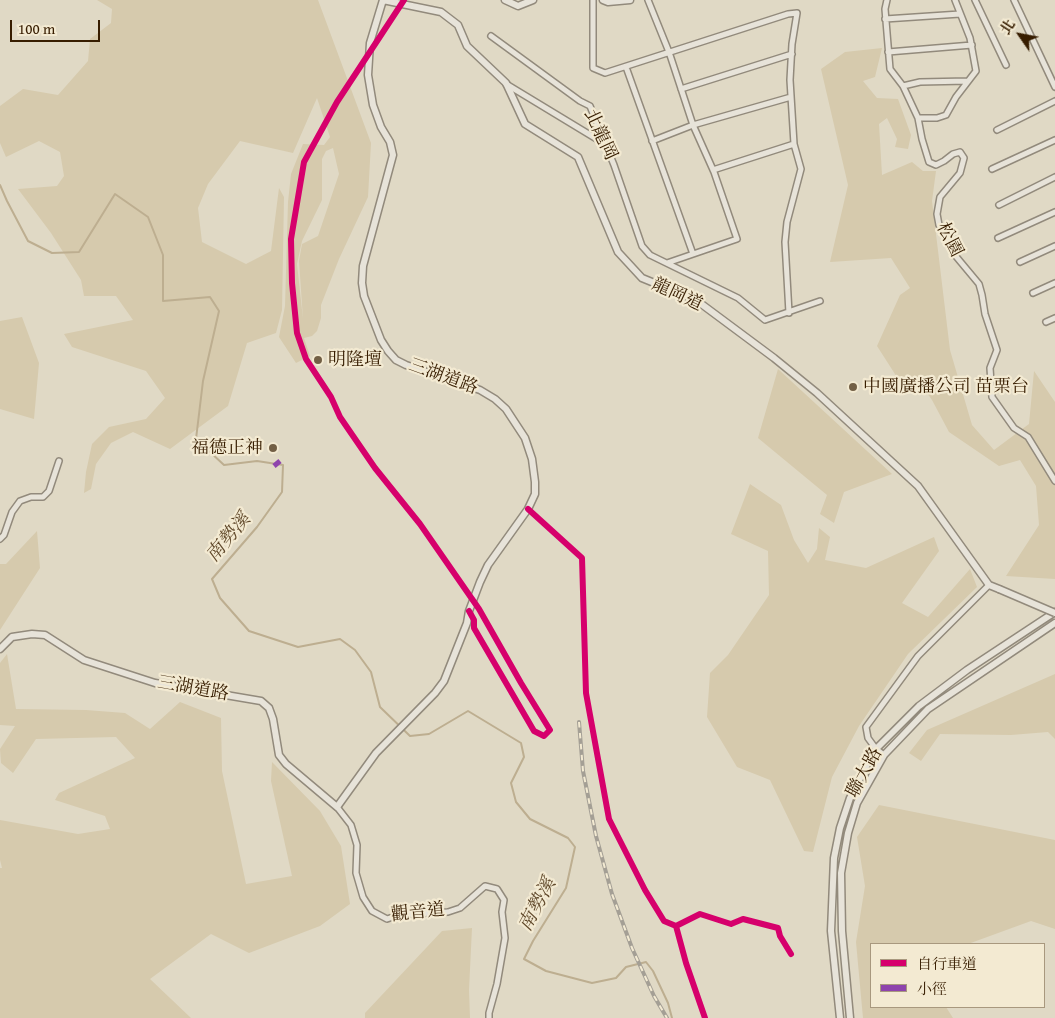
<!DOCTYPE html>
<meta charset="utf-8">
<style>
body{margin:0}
#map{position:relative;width:1055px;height:1018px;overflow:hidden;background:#e0d9c5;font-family:"Gentium Book Plus","Noto Serif TC",serif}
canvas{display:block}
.legend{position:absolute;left:870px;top:943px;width:175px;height:65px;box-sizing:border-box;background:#f3ead2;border:1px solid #a8987e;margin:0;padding:6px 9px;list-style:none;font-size:15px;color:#371d00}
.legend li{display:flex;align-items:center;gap:10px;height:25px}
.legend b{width:25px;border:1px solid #a8987e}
.north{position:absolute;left:995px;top:10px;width:50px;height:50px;-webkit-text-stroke:4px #f3ead2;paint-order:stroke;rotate:303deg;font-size:14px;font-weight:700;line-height:20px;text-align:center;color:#371d00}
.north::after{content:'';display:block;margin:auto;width:18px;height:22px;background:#371d00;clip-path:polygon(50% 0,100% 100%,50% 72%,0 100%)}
.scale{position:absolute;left:10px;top:20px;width:90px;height:22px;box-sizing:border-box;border:2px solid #371d00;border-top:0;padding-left:6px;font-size:15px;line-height:18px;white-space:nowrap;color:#371d00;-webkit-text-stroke:4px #f3ead2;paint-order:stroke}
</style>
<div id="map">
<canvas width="1055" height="1018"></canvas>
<ul class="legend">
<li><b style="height:6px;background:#d6006c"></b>自行車道</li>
<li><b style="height:6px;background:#8e44ad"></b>小徑</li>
</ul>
<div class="north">北</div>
<div class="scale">100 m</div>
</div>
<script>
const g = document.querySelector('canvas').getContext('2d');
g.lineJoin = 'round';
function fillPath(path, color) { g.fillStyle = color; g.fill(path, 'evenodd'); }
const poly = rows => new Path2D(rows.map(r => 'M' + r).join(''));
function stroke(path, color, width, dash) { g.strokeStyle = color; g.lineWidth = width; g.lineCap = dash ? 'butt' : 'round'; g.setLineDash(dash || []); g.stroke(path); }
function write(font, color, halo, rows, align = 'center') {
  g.font = font + ' "Gentium Book Plus","Noto Serif TC",serif'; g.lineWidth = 4.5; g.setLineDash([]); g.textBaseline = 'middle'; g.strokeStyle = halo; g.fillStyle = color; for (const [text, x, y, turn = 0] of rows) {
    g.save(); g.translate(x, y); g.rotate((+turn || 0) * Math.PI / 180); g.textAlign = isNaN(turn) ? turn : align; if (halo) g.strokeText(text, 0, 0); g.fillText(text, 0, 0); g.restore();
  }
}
fillPath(poly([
 [97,0,318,0,371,143,368,197,339,259,321,305,321,318,317,331,312,336,304,338,310,356,296,363,279,337,285,306,288,202,291,174,303,144,324,145,330,137,317,98,293,153,240,141,208,184,198,208,202,242,246,264,271,251,279,188,284,197,282,310,276,333,247,343,228,406,170,449,133,432,111,443,96,464,91,489,84,493,86,472,92,444,109,427,146,419,165,398,146,371,72,347,64,334,133,320,116,296,84,296,81,280,51,233,18,189,57,186,64,176,60,152,39,141,6,157,0,143,0,106,23,89,58,95,88,61,90,39,111,23,112,9],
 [333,148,339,174,318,236,302,244,299,261,303,319,297,264,302,241,322,200,322,159,326,151],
 [882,48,875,77,863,81,877,98,898,99,911,135,908,149,895,147,897,139,887,118,879,124,882,175,912,162,923,171,936,171,932,201,950,350,972,425,994,450,1029,424,1034,371,1055,402,1055,579,1006,576,1039,525,1036,486,1020,460,999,466,949,432,932,400,917,379,902,385,877,346,900,295,910,288,891,258,830,262,848,185,821,69,845,52],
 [22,317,39,363,34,419,0,409,0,321],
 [778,369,892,474,844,492,834,523,820,514,827,495,758,438],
 [750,484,781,505,794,540,808,563,817,549,819,528,830,537,825,560,866,568,934,537,939,551,902,603,928,617,970,569,977,587,908,654,859,726,832,777,813,852,804,851,770,780,737,767,707,717,710,673,728,655,769,595,768,551,731,534],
 [37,531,40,568,0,630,0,564,6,564],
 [7,654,16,709,86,710,125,713,150,729,180,702,221,718,222,771,246,884,292,876,271,781,272,762,320,811,341,846,350,904,320,926,249,953,211,934,150,979,191,1018,0,1018,0,868,2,868,0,860,0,820,78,834,110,829,105,816,55,800,59,793,135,758,116,737,36,739,13,773,1,763,0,749,15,726,0,725,0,663],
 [1055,674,1055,739,1048,732,1011,735,940,734,921,761,909,753,927,730],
 [879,805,1055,840,1055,929,1031,921,968,944,871,944,871,1007,946,1007,953,1018,863,1018,856,942,865,886,857,837],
 [472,928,469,990,470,1018,365,1018,365,1013,442,931]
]), '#d6caad');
stroke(poly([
 [0,185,7,201,28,241,52,253,79,252,115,194,148,217,163,255,163,301,210,297,219,311,203,381,196,439,224,465,257,461,283,465,282,492,257,527,212,579,220,598,249,631,298,647,340,639,355,650,371,672,380,707,410,736,429,734,468,711,521,743,524,757,511,783,516,802,530,819,568,838,575,847,566,888,533,941,524,959,546,971,592,983,616,978,626,967,646,962,653,971,668,1003,672,1018]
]), '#bdae90', 2);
const minor = poly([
 [593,0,593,68,605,73,788,14,797,13,792,44,790,80,794,144,801,169,787,222,785,242,789,313],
 [648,0,669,52,693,125,714,172,737,239,667,263],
 [887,0,885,9,890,69,903,86,918,118,922,139,929,162,936,165,944,161,953,154,960,152,964,158,960,173,940,197,937,214,939,225,950,242,954,254,979,284,982,295,985,314,997,350,990,368,992,397,1014,428,1028,437,1055,481],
 [975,0,1006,65],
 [1014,0,1055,87],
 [885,19,960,14],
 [491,36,580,101,590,106,614,165,642,246,650,255,738,298,765,320,820,301],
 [888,52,972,45],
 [626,67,693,254],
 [506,84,605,144],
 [903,86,920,82,968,81],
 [681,89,792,54],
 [918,118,937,118,946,115,956,97,976,71,970,38,955,0],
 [997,130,1055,101],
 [652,141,693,125,791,97],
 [992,169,1055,140],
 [713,170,794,144],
 [999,205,1055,177],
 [998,238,1055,212],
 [1020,262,1055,246],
 [1033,293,1055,283],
 [1046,322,1055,318],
 [0,539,4,535,12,512,20,501,31,497,43,497,49,491,59,461],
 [884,755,876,749,868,738,866,727,918,656,989,585],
 [337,807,351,825,357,845,356,873,363,897,372,911,387,919,399,915,448,912,460,908,485,886,497,889,504,900,502,912,505,938,497,984,489,1013,489,1018]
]);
const tertiary = poly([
 [383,0,441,12,458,25,467,46,506,83,525,124,578,157,618,252,642,278,696,300,774,358,817,393,918,486,989,585,999,589],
 [505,0,518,6,533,0],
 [603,0,608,2,630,0],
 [0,649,12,637,32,634,45,635,84,660,155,683,261,701,269,708,273,719,279,755,286,764,337,807,376,753,435,693,444,681,467,623,469,611,480,582,488,565,528,509,535,494,535,482,532,459,525,438,506,409,495,399,480,390,406,365,396,360,388,351,381,340,364,296,362,283,363,266,393,155,390,142,381,127,373,105,368,75,370,43,383,0],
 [840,1018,831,931,834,858,840,828,850,798,871,757,876,749,919,706,967,670,1055,612],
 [850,1018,842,931,841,873,848,833,857,803,884,755,928,709,1055,623]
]);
stroke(minor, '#928a7c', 8);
stroke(tertiary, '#928a7c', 9);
stroke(minor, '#e7e3d9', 5);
stroke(tertiary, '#e7e3d9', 6);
const rail = poly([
 [579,722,583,771,596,836,612,894,632,948,654,996,667,1018]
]);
stroke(rail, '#a49f95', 4);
stroke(rail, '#f3ead2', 2, [5.5]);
const tertiaryBridge = poly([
 [999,589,1055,613]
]);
stroke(tertiaryBridge, '#928a7c', 9, []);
stroke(tertiaryBridge, '#e7e3d9', 6);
stroke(poly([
 [274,466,280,461]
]), '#8e44ad', 5, [10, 5]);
stroke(poly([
 [404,0,337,102,304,162,291,239,292,283,297,333,306,359,331,397,340,417,375,468,420,524,479,609,521,683,550,730,544,736,534,731,474,628,474,620,469,611],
 [528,509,582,558,586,693,609,819,645,890,664,921,676,926,700,914,731,924,743,919,778,928,780,936,791,954],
 [676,926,686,963,705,1018]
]), '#d6006c', 6);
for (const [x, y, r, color] of [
 [318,360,5,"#725f45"],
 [853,387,5,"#725f45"],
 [273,448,5,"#725f45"]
]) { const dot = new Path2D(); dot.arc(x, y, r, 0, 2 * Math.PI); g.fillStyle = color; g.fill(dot); stroke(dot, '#f3ead2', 2); }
write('18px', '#371d00', '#f3ead2', [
 ["北龍岡",600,135,65],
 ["松園",949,240,63],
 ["龍岡道",677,295,25],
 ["三湖道路",443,377,20],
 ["三湖道路",193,689,10],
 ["聯大路",865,773,-61],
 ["觀音道",418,913,-6]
]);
write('18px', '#371d00', '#f3ead2', [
 ["明隆壇",328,360],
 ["中國廣播公司 苗栗台",863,387],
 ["福德正神",263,448,"right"]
], 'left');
write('italic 19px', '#61492b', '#f3ead2', [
 ["南勢溪",229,538,-50],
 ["南勢溪",538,905,-62]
]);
</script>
